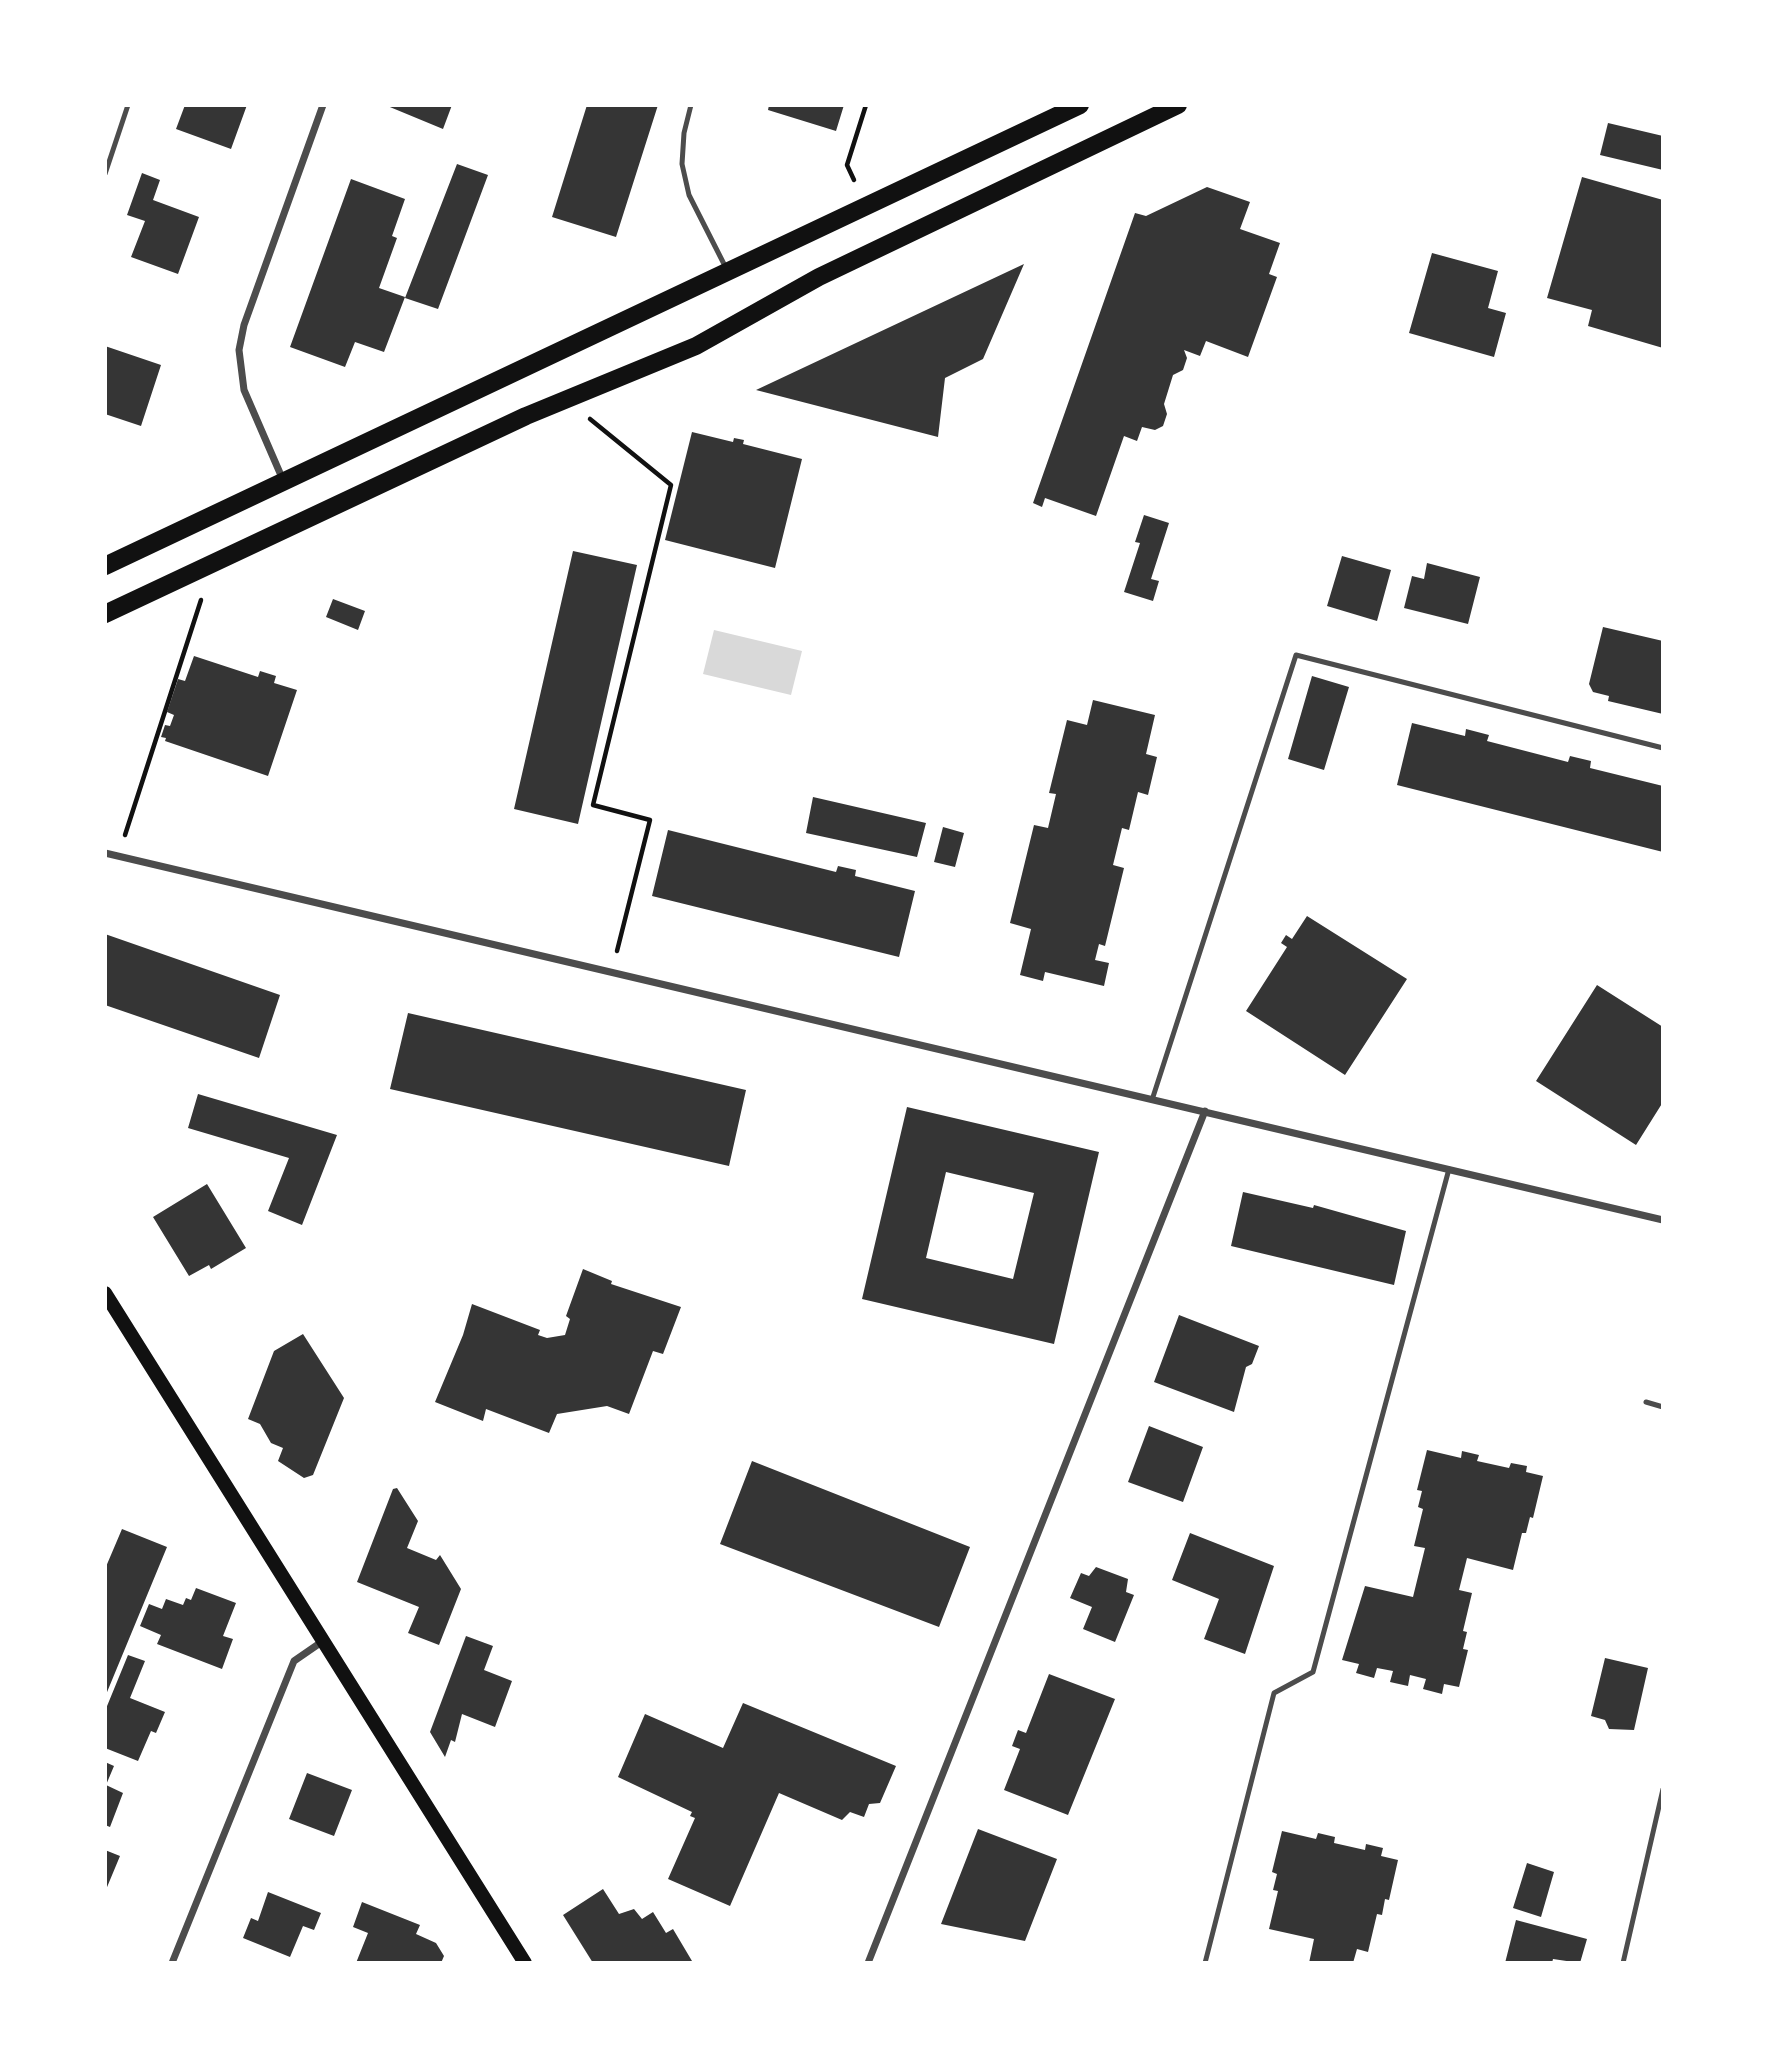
<!DOCTYPE html>
<style>
body{margin:0}
#map{position:relative;width:1768px;height:2068px;overflow:hidden;background:#fff;font-family:"Fira Sans Condensed",sans-serif}
canvas{display:block}
.frame{position:absolute;inset:0;border:107px solid #fff;pointer-events:none}
</style>
<div id="map">
<canvas width="1768" height="2068"></canvas>
<div class="frame"></div>
</div>
<script>
const g = document.querySelector('canvas').getContext('2d');
g.lineJoin = 'round';
function fillPath(path, color) { g.fillStyle = color; g.fill(path, 'evenodd'); }
const poly = rows => new Path2D(rows.map(r => 'M' + r).join(''));
function stroke(path, color, width, dash) { g.strokeStyle = color; g.lineWidth = width; g.lineCap = dash ? 'butt' : 'round'; g.setLineDash(dash || []); g.stroke(path); }
fillPath(poly([
 [714,630,802,651,791,695,703,674]
]), '#d9d9d9');
fillPath(poly([
 [185,105,247,105,231,149,176,129],
 [385,105,452,105,443,129],
 [587,105,658,105,616,237,552,217],
 [769,105,844,105,836,131,768,110],
 [1608,123,1663,136,1663,170,1600,155],
 [457,164,488,175,438,309,405,298],
 [142,173,160,180,153,200,199,217,178,274,131,257,145,221,127,215],
 [1582,177,1663,200,1663,348,1588,326,1592,310,1547,298],
 [351,179,405,199,392,236,397,238,379,288,405,297,384,352,355,342,345,367,290,347],
 [1207,187,1250,202,1240,229,1280,243,1269,274,1277,277,1248,357,1206,341,1200,356,1184,350,1187,358,1183,370,1173,375,1164,404,1167,414,1163,426,1155,430,1142,427,1137,441,1124,436,1096,516,1045,498,1042,507,1033,503,1135,213,1146,216],
 [1432,253,1498,271,1488,308,1506,313,1494,357,1409,333],
 [1024,264,983,359,945,378,938,437,756,390],
 [105,346,161,365,141,426,105,414],
 [692,432,733,442,734,438,744,440,743,444,802,459,775,568,665,540],
 [1144,515,1169,523,1151,579,1159,581,1153,601,1124,592,1140,543,1135,542],
 [573,551,637,565,578,824,514,809],
 [1342,556,1391,570,1377,621,1327,606],
 [1427,563,1480,577,1468,624,1404,608,1412,576,1424,579],
 [333,599,365,611,358,630,326,617],
 [1603,627,1663,641,1663,714,1608,701,1609,696,1593,692,1589,684],
 [194,656,258,677,260,671,276,676,274,683,297,690,268,776,165,741,166,738,161,737,165,725,170,726,174,715,167,712,178,679,185,681],
 [1312,676,1349,687,1324,770,1288,759],
 [1093,700,1155,715,1146,754,1157,757,1148,795,1138,792,1129,830,1122,828,1113,865,1124,868,1105,946,1099,944,1095,960,1109,963,1104,986,1045,972,1043,981,1020,975,1031,929,1010,923,1034,825,1048,828,1056,794,1049,793,1067,720,1087,725],
 [1412,723,1465,736,1466,729,1489,735,1487,741,1568,762,1570,756,1591,761,1590,768,1663,786,1663,852,1397,785],
 [813,797,926,823,917,857,806,833],
 [943,827,964,833,955,867,934,862],
 [668,830,836,872,838,866,856,870,855,876,915,891,899,957,652,896],
 [1307,916,1407,979,1345,1075,1246,1011,1287,947,1281,943,1286,935,1292,939],
 [105,934,280,995,259,1058,105,1005],
 [1597,985,1663,1027,1663,1102,1636,1145,1536,1081],
 [408,1013,746,1090,729,1166,390,1089],
 [198,1094,337,1135,302,1225,268,1211,289,1158,188,1128],
 [907,1107,1099,1152,1054,1344,862,1299],
 [946,1172,1034,1193,1013,1279,926,1258],
 [207,1184,246,1248,211,1269,209,1265,189,1276,153,1217],
 [1243,1192,1313,1208,1314,1205,1406,1231,1394,1285,1231,1246],
 [583,1269,612,1281,611,1284,681,1307,663,1354,653,1351,629,1414,607,1406,557,1414,549,1433,486,1409,483,1421,435,1402,463,1335,472,1304,540,1330,538,1335,547,1338,565,1335,570,1319,566,1316],
 [1179,1315,1259,1346,1252,1364,1246,1367,1234,1412,1154,1382],
 [303,1334,344,1398,313,1475,304,1478,278,1461,283,1448,271,1443,260,1424,248,1419,274,1351],
 [1149,1426,1203,1447,1183,1502,1128,1482],
 [1427,1450,1461,1458,1462,1451,1479,1455,1477,1461,1509,1468,1511,1463,1527,1466,1526,1472,1543,1476,1533,1518,1530,1517,1526,1533,1522,1533,1513,1570,1467,1558,1459,1590,1472,1593,1463,1631,1467,1632,1463,1649,1468,1650,1459,1687,1444,1684,1442,1694,1423,1689,1426,1679,1410,1675,1408,1686,1390,1682,1393,1671,1377,1668,1374,1678,1356,1673,1359,1664,1342,1660,1365,1586,1413,1597,1425,1548,1414,1546,1423,1509,1418,1507,1422,1491,1417,1490],
 [752,1461,970,1547,939,1627,720,1544],
 [397,1488,418,1521,407,1548,436,1560,440,1555,461,1589,439,1645,408,1633,419,1607,357,1582,393,1489],
 [122,1529,167,1547,105,1697,105,1569],
 [1190,1533,1274,1566,1245,1654,1204,1639,1219,1599,1172,1580],
 [1096,1567,1128,1579,1126,1592,1134,1595,1115,1642,1083,1629,1092,1607,1070,1598,1081,1573,1089,1576],
 [196,1588,236,1603,223,1636,233,1639,222,1669,157,1644,161,1635,140,1626,149,1604,162,1609,166,1599,183,1605,186,1598,191,1600],
 [466,1636,493,1646,484,1670,512,1681,495,1727,462,1714,455,1742,451,1740,445,1757,430,1732],
 [128,1655,145,1661,130,1698,165,1712,156,1733,151,1731,138,1761,105,1748,105,1711],
 [1605,1658,1648,1668,1634,1730,1609,1729,1605,1720,1591,1716],
 [1049,1674,1115,1699,1068,1815,1004,1790,1020,1749,1012,1746,1018,1730,1026,1733],
 [743,1703,896,1766,880,1803,869,1804,864,1817,850,1812,842,1820,779,1793,730,1906,668,1879,695,1818,690,1816,692,1812,618,1777,645,1714,723,1748],
 [105,1762,114,1766,106,1785,123,1793,110,1827,105,1825],
 [307,1773,352,1790,334,1836,289,1819],
 [978,1829,1057,1859,1025,1941,941,1924],
 [1282,1831,1316,1839,1318,1833,1335,1837,1334,1843,1365,1850,1366,1844,1383,1848,1381,1856,1398,1860,1389,1900,1385,1899,1382,1915,1377,1914,1368,1952,1357,1949,1353,1963,1309,1963,1314,1939,1269,1929,1278,1891,1273,1890,1277,1874,1272,1872],
 [105,1850,120,1856,105,1892],
 [1527,1863,1554,1872,1541,1917,1513,1908],
 [603,1889,619,1914,634,1909,642,1919,653,1912,666,1933,673,1929,692,1961,593,1963,563,1915],
 [268,1892,321,1913,314,1930,303,1926,290,1957,243,1938,251,1918,258,1921],
 [362,1902,420,1925,416,1934,436,1943,444,1956,441,1963,356,1963,368,1933,353,1927],
 [1516,1920,1587,1939,1580,1963,1553,1959,1552,1963,1505,1963]
]), '#353535');
stroke(poly([
 [854,180,847,165,866,105],
 [590,419,671,485,593,805,650,820,617,951],
 [125,835,201,600]
]), '#111', 4.5);
stroke(poly([
 [691,105,684,133,682,164,689,195,726,268],
 [105,174,128,105],
 [1152,1100,1296,655,1663,748],
 [1646,1402,1663,1407],
 [1205,1963,1274,1693,1313,1672,1449,1169],
 [1623,1963,1663,1789]
]), '#4c4c4c', 5);
stroke(poly([
 [283,480,244,390,239,350,244,325,323,105],
 [105,853,1663,1220],
 [172,1963,294,1661,323,1641],
 [868,1963,1205,1111]
]), '#4c4c4c', 7);
stroke(poly([
 [105,1293,525,1963]
]), '#111', 14);
stroke(poly([
 [105,566,1080,105],
 [105,614,526,416,696,346,819,277,1178,105]
]), '#111', 18);
</script>
